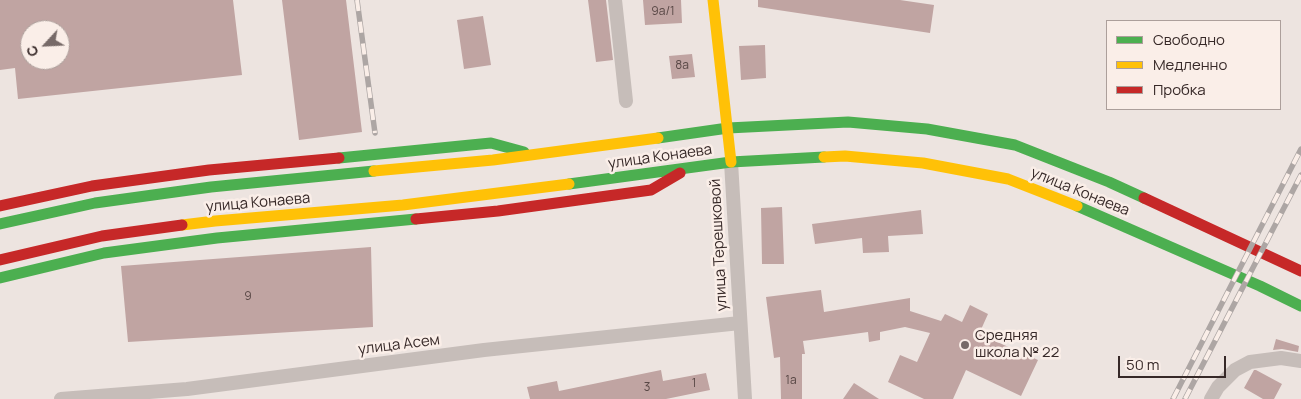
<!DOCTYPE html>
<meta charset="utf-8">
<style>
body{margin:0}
#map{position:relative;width:1301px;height:399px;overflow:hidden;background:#ede4e0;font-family:Manrope,sans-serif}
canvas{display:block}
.legend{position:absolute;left:1106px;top:20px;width:175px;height:90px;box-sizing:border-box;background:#faeee8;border:1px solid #ac9f9b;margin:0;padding:6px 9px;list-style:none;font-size:15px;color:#372928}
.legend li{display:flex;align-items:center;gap:10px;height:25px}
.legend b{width:25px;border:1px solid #ac9f9b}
.north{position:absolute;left:20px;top:20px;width:50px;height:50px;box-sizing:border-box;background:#faeee8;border:1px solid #ac9f9b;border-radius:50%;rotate:245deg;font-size:14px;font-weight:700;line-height:20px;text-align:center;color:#372928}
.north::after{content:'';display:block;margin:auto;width:18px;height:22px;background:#776a68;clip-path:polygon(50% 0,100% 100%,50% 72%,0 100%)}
.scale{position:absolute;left:1118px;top:356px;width:108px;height:22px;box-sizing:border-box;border:2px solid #372928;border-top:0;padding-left:6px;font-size:15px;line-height:18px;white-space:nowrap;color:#372928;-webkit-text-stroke:4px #faeee8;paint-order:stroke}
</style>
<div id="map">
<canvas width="1301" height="399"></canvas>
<ul class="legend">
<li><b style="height:6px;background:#4caf50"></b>Свободно</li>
<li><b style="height:6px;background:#ffc107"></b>Медленно</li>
<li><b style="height:6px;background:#c62828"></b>Пробка</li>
</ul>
<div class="north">С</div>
<div class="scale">50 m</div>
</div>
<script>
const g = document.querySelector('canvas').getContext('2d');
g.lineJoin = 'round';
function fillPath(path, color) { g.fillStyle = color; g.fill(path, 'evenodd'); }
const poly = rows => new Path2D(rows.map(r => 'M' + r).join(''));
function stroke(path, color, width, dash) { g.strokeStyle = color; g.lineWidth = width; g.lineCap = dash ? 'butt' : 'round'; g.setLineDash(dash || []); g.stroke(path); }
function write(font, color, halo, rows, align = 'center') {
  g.font = font + ' Manrope,sans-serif'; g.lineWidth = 5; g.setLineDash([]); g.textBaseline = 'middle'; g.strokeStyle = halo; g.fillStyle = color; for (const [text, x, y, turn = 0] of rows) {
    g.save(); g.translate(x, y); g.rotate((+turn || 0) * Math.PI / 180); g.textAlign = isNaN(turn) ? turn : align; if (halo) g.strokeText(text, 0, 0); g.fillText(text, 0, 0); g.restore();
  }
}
fillPath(poly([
 [0,0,233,0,242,75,18,99,15,68,0,70],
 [30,30,60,30,60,60,30,60],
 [282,0,346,0,362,132,299,140],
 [588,0,606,0,613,60,596,62],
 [643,0,681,0,682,23,645,25],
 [758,0,900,0,934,5,930,33,758,7],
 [483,16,491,65,464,69,457,20],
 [765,45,766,78,741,80,739,46],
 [692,54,695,77,672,79,669,56],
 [782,207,784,264,762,264,761,208],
 [921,210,923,234,888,236,889,252,863,253,862,238,815,244,812,224],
 [371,247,373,327,128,342,121,266],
 [821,290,824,312,910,298,910,311,941,321,945,314,962,322,970,305,988,314,979,334,1038,360,1021,396,966,370,953,399,924,399,888,382,900,355,917,362,930,333,905,327,880,332,880,340,869,342,868,332,803,341,805,354,802,354,802,399,781,399,780,357,774,358,766,297],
 [1276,339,1299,346,1298,352,1282,349,1273,350],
 [661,370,663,381,706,373,710,390,666,399,530,399,527,387,557,381,559,391],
 [1254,370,1256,370,1282,384,1274,399,1263,399,1244,388],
 [854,383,879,399,843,399]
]), '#c0a4a2');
stroke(poly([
 [615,0,626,101],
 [731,162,745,399],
 [61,399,187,389,484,350,740,323],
 [1211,399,1218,387,1235,370,1250,362,1281,358,1301,361]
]), '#c6bdb9', 14);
stroke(poly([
 [658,138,728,128,848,122,927,129,1015,145,1109,182,1144,198],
 [339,158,491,143,524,152],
 [569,184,731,162,824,157],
 [1077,206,1260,286,1301,306],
 [0,224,95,203,211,187,374,171],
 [0,278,104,253,217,238,416,219]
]), '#4caf50', 11);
stroke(poly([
 [713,0,731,162],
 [824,157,845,156,923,163,1008,179,1077,206],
 [374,171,493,160,658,138],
 [182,225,215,221,403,205,569,184]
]), '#ffc107', 11);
stroke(poly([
 [1144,198,1301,271],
 [0,206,92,186,209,170,339,158],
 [416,219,498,211,651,190,680,173],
 [0,260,102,236,182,225]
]), '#c62828', 11);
const rail = poly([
 [357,0,375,133],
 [1173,399,1301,149],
 [1185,399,1301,175]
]);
stroke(rail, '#ada6a4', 5.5);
stroke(rail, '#faeee8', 4, [11]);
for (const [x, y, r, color] of [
 [965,345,5,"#776a68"]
]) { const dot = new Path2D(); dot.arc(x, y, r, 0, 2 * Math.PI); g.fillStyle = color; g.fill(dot); stroke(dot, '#faeee8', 2); }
write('12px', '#594846', null, [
 ["9а/1",663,12],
 ["8а",682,66],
 ["9",248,297],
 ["1а",791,381],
 ["1",694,384],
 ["3",647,388]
]);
write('15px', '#372928', '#faeee8', [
 ["улица Конаева",660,157,-8],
 ["улица Конаева",1080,192,22],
 ["улица Конаева",258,203,-5],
 ["улица Терешковой",719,245,-93],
 ["улица Асем",399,345,-7]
]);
write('15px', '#372928', '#faeee8', [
 ["Средняя",975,336],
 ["школа № 22",975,353]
], 'left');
</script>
